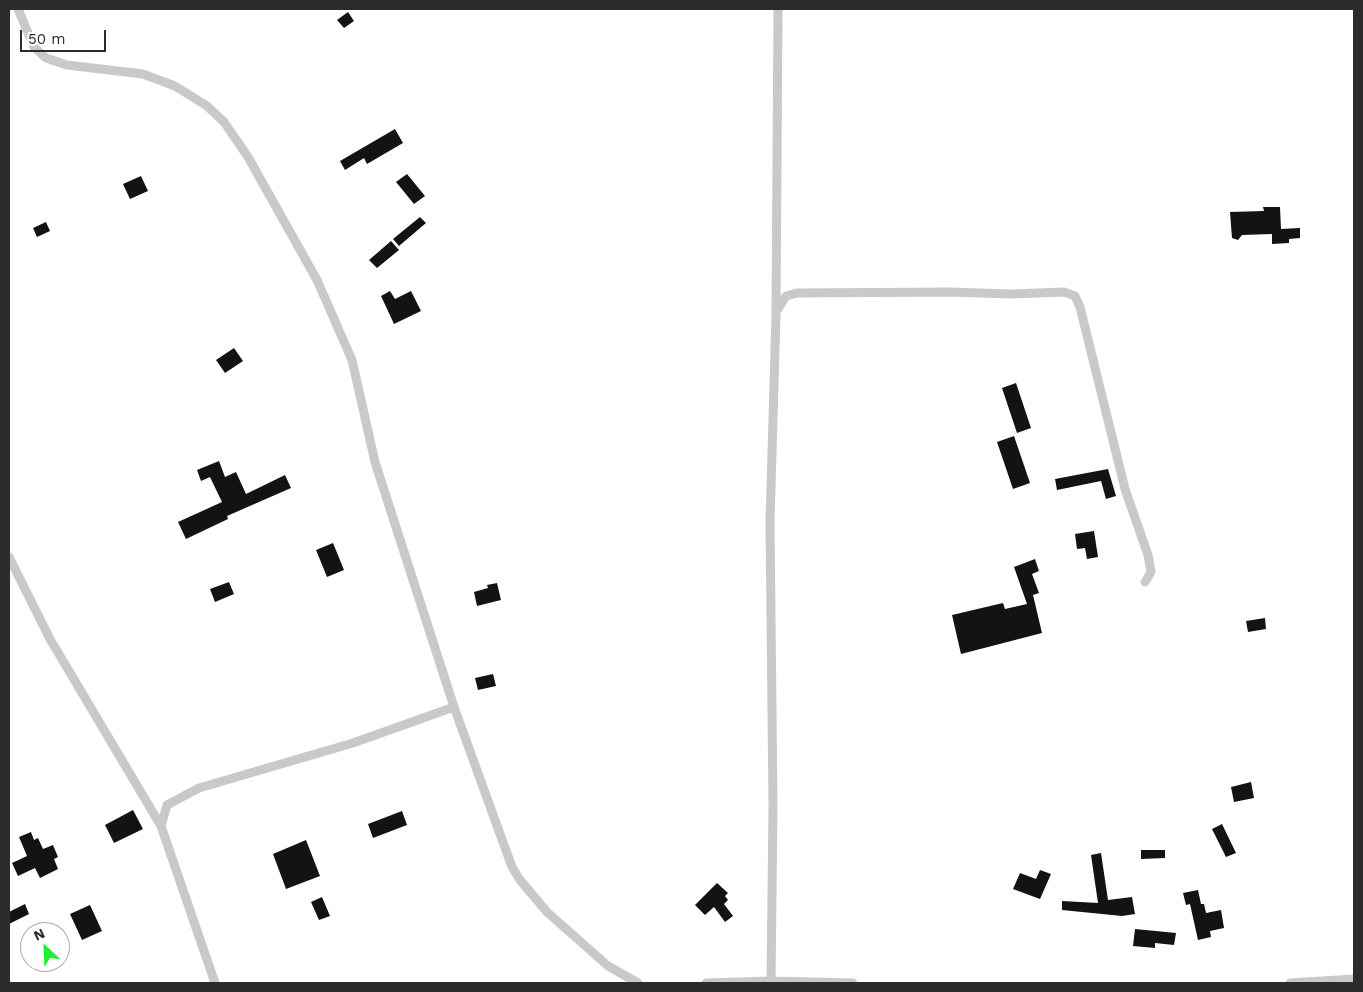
<!DOCTYPE html>
<style>
body{margin:0}
#map{position:relative;width:1363px;height:992px;overflow:hidden;background:#fff;font-family:"Work Sans",sans-serif}
canvas{display:block}
.frame{position:absolute;inset:0;border:10px solid #2c2c2c;pointer-events:none}
.north{position:absolute;left:20px;top:922px;width:50px;height:50px;box-sizing:border-box;background:#fff;border:1px solid #ababab;border-radius:50%;rotate:335deg;font-size:14px;font-weight:700;line-height:20px;text-align:center;color:#2c2c2c}
.north::after{content:'';display:block;margin:auto;width:18px;height:22px;background:#22ee38;clip-path:polygon(50% 0,100% 100%,50% 72%,0 100%)}
.scale{position:absolute;left:20px;top:30px;width:86px;height:22px;box-sizing:border-box;border:2px solid #2c2c2c;border-top:0;padding-left:6px;font-size:15px;line-height:18px;white-space:nowrap;color:#2c2c2c;-webkit-text-stroke:4px #fff;paint-order:stroke}
</style>
<div id="map">
<canvas width="1363" height="992"></canvas>
<div class="frame"></div>
<div class="north">N</div>
<div class="scale">50 m</div>
</div>
<script>
const g = document.querySelector('canvas').getContext('2d');
g.lineJoin = 'round';
function fillPath(path, color) { g.fillStyle = color; g.fill(path, 'evenodd'); }
const poly = rows => new Path2D(rows.map(r => 'M' + r).join(''));
function stroke(path, color, width, dash) { g.strokeStyle = color; g.lineWidth = width; g.lineCap = dash ? 'butt' : 'round'; g.setLineDash(dash || []); g.stroke(path); }
fillPath(poly([
 [348,12,354,21,344,28,337,20],
 [395,129,403,143,367,164,364,158,345,170,340,161],
 [407,174,425,196,414,204,396,182],
 [141,176,148,191,130,199,123,184],
 [1263,207,1280,207,1281,229,1300,228,1300,238,1289,239,1289,243,1272,244,1272,234,1242,235,1238,240,1232,238,1230,212,1264,211],
 [420,217,426,223,399,246,393,239],
 [46,222,50,231,37,237,33,228],
 [391,241,399,250,377,268,369,260],
 [390,291,395,299,411,291,421,311,394,324,381,296],
 [234,348,243,361,225,373,216,360],
 [1016,383,1031,428,1017,433,1002,388],
 [1014,436,1030,483,1013,489,997,442],
 [219,461,225,477,236,472,246,494,285,475,291,488,227,516,228,519,186,539,178,522,222,502,210,477,201,481,197,470],
 [1108,469,1116,496,1106,499,1101,481,1057,490,1055,479],
 [1094,531,1098,557,1087,559,1085,548,1077,549,1075,534],
 [333,543,344,570,327,577,316,550],
 [1035,559,1039,571,1032,574,1039,593,1033,595,1042,633,961,654,952,615,1003,603,1005,609,1027,604,1014,567],
 [229,582,234,594,215,602,210,589],
 [497,583,501,600,477,606,474,592,488,588,487,585],
 [1265,618,1266,629,1248,632,1246,621],
 [493,674,496,686,478,690,475,678],
 [1251,782,1254,798,1234,802,1231,787],
 [133,810,143,829,114,843,105,825],
 [402,811,407,825,373,838,368,824],
 [1222,824,1236,853,1226,857,1212,829],
 [31,832,34,840,38,838,43,849,53,845,58,857,54,859,58,869,40,878,35,868,18,876,12,863,27,856,19,837],
 [306,840,320,876,286,889,273,854],
 [1141,850,1165,850,1165,858,1141,859],
 [1101,853,1108,900,1132,897,1135,914,1122,916,1062,910,1062,901,1098,903,1091,855],
 [1040,870,1051,874,1040,899,1013,889,1020,873,1036,879],
 [717,883,728,893,725,896,728,900,724,904,733,916,725,922,714,907,705,915,695,905],
 [1198,890,1201,904,1204,904,1206,913,1221,910,1224,928,1210,931,1211,937,1198,940,1190,904,1186,905,1183,893],
 [322,897,330,916,319,920,311,902],
 [25,904,29,914,9,924,9,912],
 [90,905,102,931,82,940,70,914],
 [1135,929,1176,933,1174,945,1155,943,1155,948,1133,946]
]), '#131313');
stroke(poly([
 [18,9,34,47,46,58,67,65,143,74,175,86,207,106,224,122,248,157,317,280,352,360,375,462,454,707,512,867,520,880,547,912,608,966,638,983],
 [778,309,786,296,797,293,950,292,1011,294,1064,292,1075,296,1080,307,1125,489,1148,555,1151,572,1145,582],
 [9,557,50,639,161,826,215,983],
 [161,826,167,805,199,788,353,743,454,707],
 [706,983,771,981,853,983],
 [771,983,773,806,770,522,776,315,778,9],
 [1290,983,1354,979]
]), '#c9c9c9', 9);
</script>
